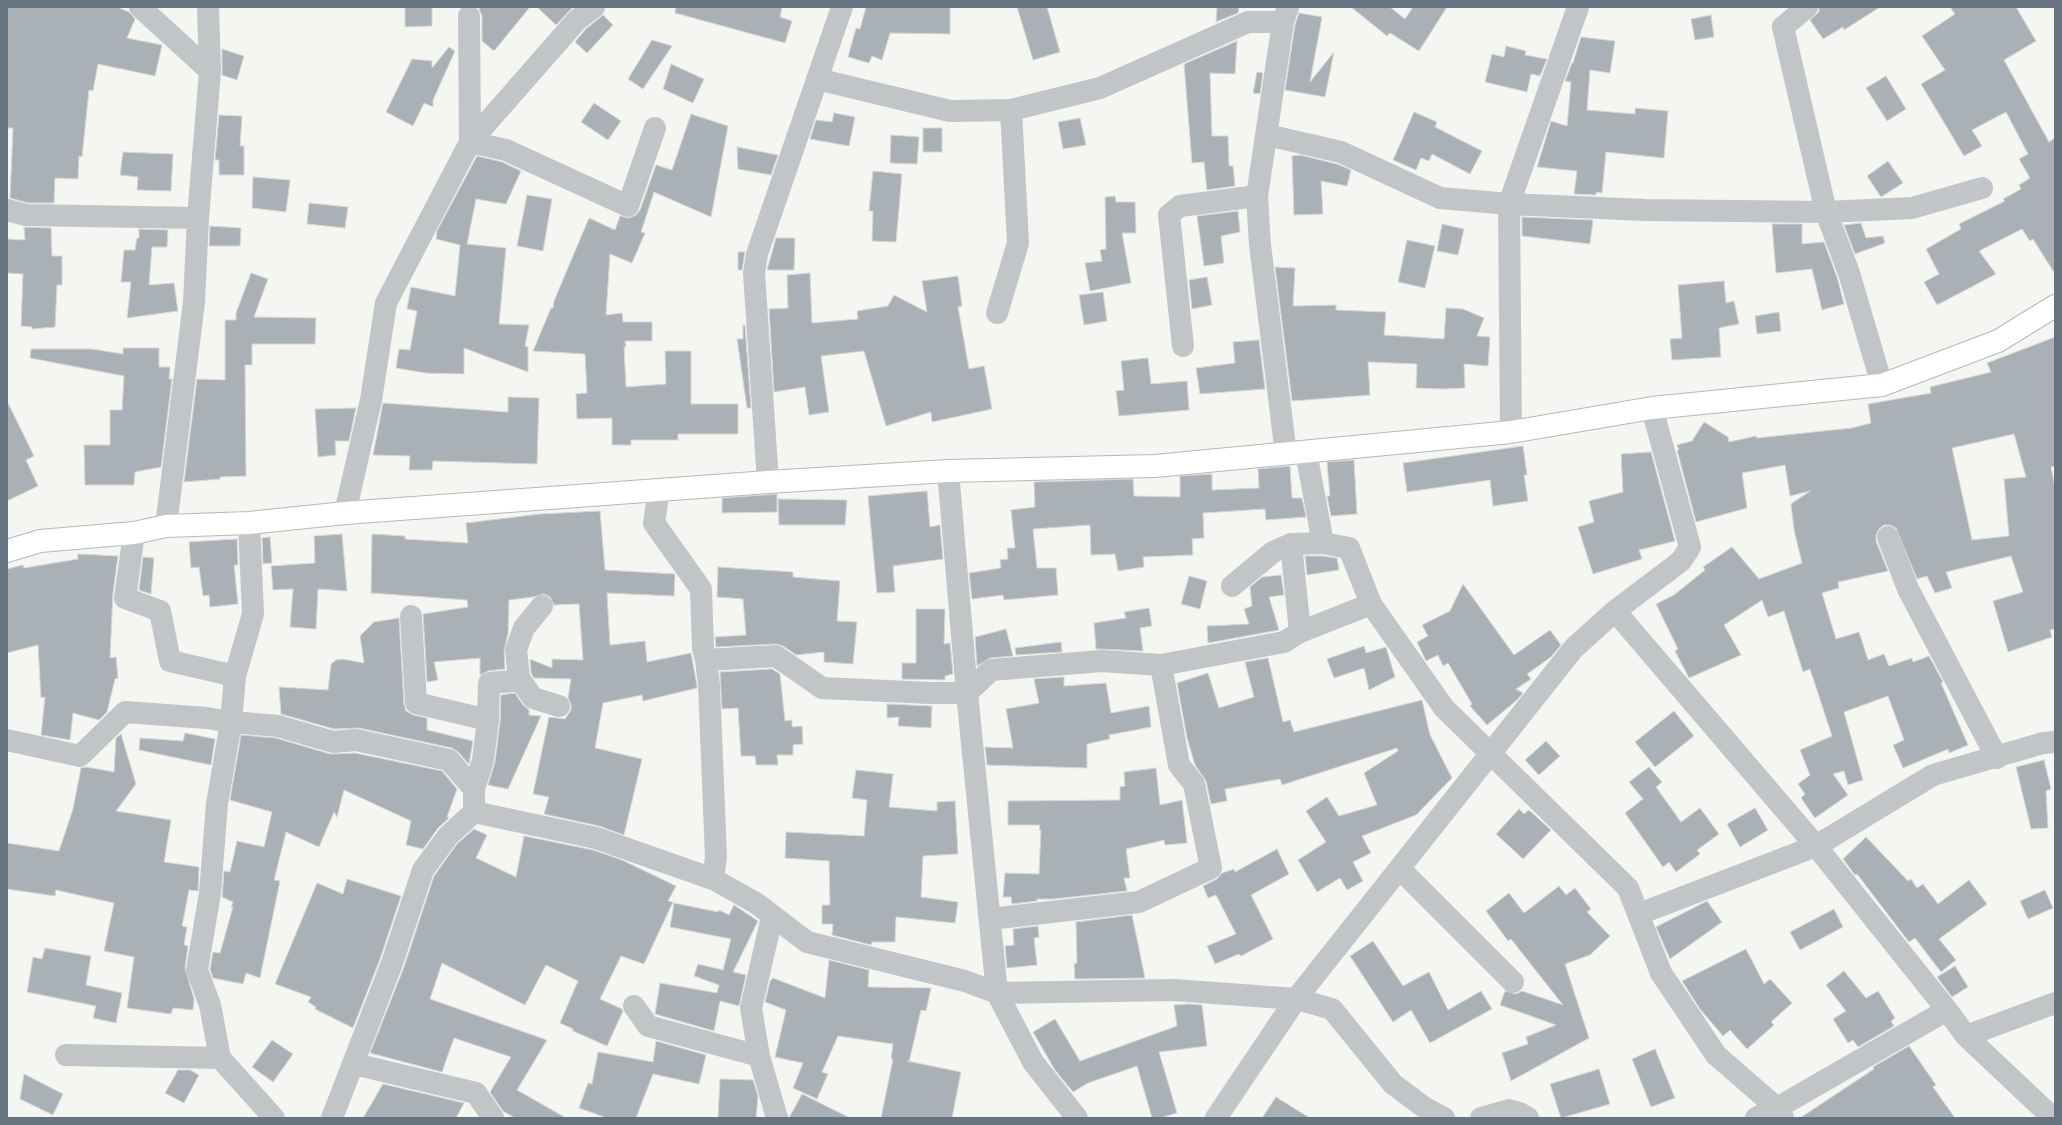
<!DOCTYPE html>
<style>
body{margin:0}
#map{position:relative;width:2062px;height:1125px;overflow:hidden;background:#f5f5f2;font-family:Poppins,sans-serif}
canvas{display:block}
.frame{position:absolute;inset:0;border:8px solid #667482;pointer-events:none}
</style>
<div id="map">
<canvas width="2062" height="1125"></canvas>
<div class="frame"></div>
</div>
<script>
const g = document.querySelector('canvas').getContext('2d');
g.lineJoin = 'round';
function fillPath(path, color) { g.fillStyle = color; g.fill(path, 'evenodd'); }
const poly = rows => new Path2D(rows.map(r => 'M' + r).join(''));
function stroke(path, color, width, dash) { g.strokeStyle = color; g.lineWidth = width; g.lineCap = dash ? 'butt' : 'round'; g.setLineDash(dash || []); g.stroke(path); }
const building = poly([
 [7,7,117,7,129,12,135,19,127,38,162,45,155,76,98,64,93,91,89,90,82,157,79,156,78,179,55,178,54,203,28,203,10,198,13,128,7,128,7,7],
 [405,7,432,7,432,26,405,27,405,7],
 [481,7,530,7,494,51,482,41,482,16,479,9,481,7],
 [537,7,573,7,556,25,537,7],
 [676,7,782,7,780,17,792,21,785,43,675,13,676,7],
 [866,7,950,7,950,34,890,33,882,60,872,56,869,63,848,57,856,28,860,29,866,7],
 [1017,7,1047,7,1060,52,1033,60,1017,7],
 [1217,7,1239,7,1238,13,1216,22,1217,7],
 [1351,7,1390,7,1405,19,1413,7,1447,7,1419,51,1390,33,1387,36,1351,7],
 [1819,7,1880,7,1844,30,1843,27,1823,39,1810,20,1819,12,1819,7],
 [1950,7,2016,7,2036,41,2004,60,2049,142,2055,138,2055,274,2033,239,2030,241,2022,229,1979,251,1996,274,1937,305,1924,282,1939,274,1926,249,1961,229,1959,224,2005,201,2003,199,2021,189,2019,185,2030,178,2019,159,2028,154,2006,112,1972,130,1982,146,1964,156,1921,84,1945,70,1922,36,1955,14,1950,7],
 [1299,13,1322,17,1310,82,1334,52,1325,97,1285,90,1295,25,1299,13],
 [603,15,613,25,587,53,575,42,586,29,603,15],
 [1711,15,1714,37,1695,40,1691,19,1711,15],
 [1581,37,1615,41,1610,73,1590,70,1587,110,1635,114,1635,108,1668,111,1664,158,1606,152,1602,193,1596,192,1596,195,1574,194,1577,171,1537,167,1551,121,1567,126,1571,82,1565,81,1572,63,1573,63,1581,37],
 [652,40,672,46,643,89,628,79,652,40],
 [1237,41,1235,74,1210,73,1212,136,1228,136,1229,166,1233,166,1235,186,1207,190,1204,162,1192,163,1184,64,1237,41],
 [1506,46,1526,51,1525,55,1547,59,1540,76,1531,74,1527,92,1485,82,1492,54,1504,57,1506,46],
 [449,47,455,51,433,100,433,107,424,103,413,126,386,112,412,59,432,61,432,68,449,47],
 [222,49,244,56,237,80,222,75,222,49],
 [671,64,704,79,693,103,663,89,671,64],
 [1257,72,1263,73,1260,94,1253,93,1257,72],
 [1886,76,1906,109,1887,121,1866,88,1886,76],
 [594,103,621,121,608,140,581,122,594,103],
 [1414,112,1437,122,1435,127,1482,151,1470,174,1432,154,1429,161,1421,158,1416,170,1393,160,1414,112],
 [834,113,855,117,849,146,810,139,816,120,832,122,834,113],
 [691,114,728,126,711,217,654,192,641,232,645,233,632,263,610,254,606,315,622,313,623,322,652,322,652,341,625,341,626,347,624,347,626,387,666,384,665,351,691,351,691,404,738,404,738,434,678,434,678,440,631,440,631,445,612,445,612,418,577,419,576,394,587,393,585,354,533,351,551,308,553,308,554,301,589,218,615,230,620,216,629,218,636,215,640,210,656,165,672,170,691,114],
 [219,115,242,116,240,146,244,146,244,175,219,175,219,160,215,160,219,115],
 [1080,118,1086,145,1063,149,1058,122,1080,118],
 [923,128,942,128,942,152,923,152,923,128],
 [891,135,919,137,917,164,890,163,891,135],
 [737,147,778,155,771,175,738,169,737,147],
 [123,152,173,154,171,191,137,190,138,177,120,175,123,152],
 [1300,155,1337,164,1351,170,1347,186,1321,181,1323,214,1294,215,1292,156,1300,155],
 [477,156,502,162,521,171,506,204,476,199,467,244,506,248,499,324,529,325,525,346,528,347,528,372,464,348,464,374,426,373,396,368,399,349,410,350,417,311,407,309,411,287,455,296,460,245,436,239,437,231,477,156],
 [1888,161,1903,183,1881,197,1867,176,1888,161],
 [873,171,902,174,896,242,872,241,873,211,869,211,873,171],
 [253,177,290,180,286,212,252,208,253,177],
 [527,195,552,199,543,251,517,246,527,195],
 [1115,196,1116,202,1135,202,1136,233,1122,233,1131,283,1090,291,1085,263,1102,261,1100,250,1106,249,1105,197,1115,196],
 [309,203,348,207,345,228,307,224,309,203],
 [1238,211,1240,232,1221,236,1224,263,1204,266,1197,216,1238,211],
 [1522,217,1593,220,1590,244,1522,236,1522,217],
 [1861,223,1866,238,1883,236,1885,243,1855,254,1844,225,1861,223],
 [1442,224,1464,229,1458,255,1437,251,1442,224],
 [1772,224,1802,224,1802,244,1824,242,1837,277,1844,304,1822,310,1812,269,1776,273,1772,224],
 [210,226,241,228,240,246,209,246,210,226],
 [24,227,51,228,52,256,62,256,62,285,57,285,55,327,32,329,32,327,21,326,23,274,7,273,7,239,25,240,24,227],
 [139,229,168,230,167,247,152,247,149,285,174,283,178,311,127,318,131,282,121,282,124,250,135,250,137,238,139,238,139,229],
 [776,238,795,238,794,270,767,270,776,238],
 [1407,240,1435,246,1425,288,1398,282,1407,240],
 [738,252,745,252,742,270,738,270,738,252],
 [1275,267,1295,268,1293,306,1336,305,1336,310,1386,312,1384,335,1444,339,1446,308,1463,309,1484,318,1477,336,1490,337,1488,366,1464,364,1465,388,1443,389,1416,388,1417,364,1368,362,1370,395,1292,401,1275,267],
 [251,273,268,279,254,317,316,318,315,344,252,344,252,365,245,365,246,476,220,477,220,479,184,482,197,379,225,380,225,320,236,320,236,313,251,273],
 [810,273,812,323,858,319,857,311,888,306,894,295,927,312,922,281,958,276,962,306,958,307,969,369,984,366,992,409,932,422,931,412,886,426,864,351,821,356,829,412,809,415,805,387,774,392,769,309,788,308,787,275,810,273],
 [1207,277,1212,305,1192,309,1189,280,1207,277],
 [1724,281,1726,303,1734,301,1739,324,1719,328,1721,357,1672,360,1670,339,1682,338,1678,285,1724,281],
 [1103,292,1107,321,1084,325,1079,295,1103,292],
 [1779,312,1781,331,1757,334,1755,316,1779,312],
 [743,325,745,325,751,408,747,408,737,339,743,339,743,325],
 [2055,337,2055,466,2051,467,2055,487,2055,629,2050,630,2052,637,2008,652,1993,601,2023,592,2011,556,1946,572,1952,588,1935,593,1927,576,1917,579,1896,528,1890,525,1884,525,1879,529,1876,535,1876,541,1888,571,1838,582,1839,588,1822,593,1836,639,1859,632,1868,660,1884,654,1889,666,1912,658,1913,662,1929,656,1943,682,1941,683,1968,745,1949,753,1948,749,1903,768,1893,745,1904,740,1888,696,1844,712,1863,780,1848,785,1844,771,1833,774,1848,795,1815,818,1801,798,1805,794,1798,784,1810,775,1800,750,1832,736,1810,669,1803,672,1784,611,1768,617,1762,600,1724,625,1741,655,1689,678,1675,651,1678,649,1656,604,1674,595,1705,570,1703,567,1732,547,1759,579,1802,563,1794,530,1791,504,1810,491,1790,496,1785,465,1742,473,1747,508,1696,522,1677,450,1679,450,1677,445,1692,441,1704,422,1728,437,1729,442,1756,436,1757,438,1852,428,1871,423,1868,404,1931,393,1930,387,1991,372,1987,363,2055,337],
 [2014,434,2026,477,2004,479,2009,536,1972,540,1952,448,2014,434],
 [1259,340,1265,389,1200,394,1196,368,1235,363,1233,342,1259,340],
 [123,348,159,348,159,367,170,367,169,379,172,379,161,467,135,472,134,485,85,485,84,445,110,445,110,410,122,410,124,376,30,358,31,349,92,349,123,354,123,348],
 [1148,358,1151,384,1187,381,1189,410,1119,416,1116,391,1124,390,1121,361,1148,358],
 [508,397,539,398,537,464,433,461,432,470,409,470,410,456,373,455,383,403,508,412,508,397],
 [7,401,34,456,26,460,38,486,7,501,7,401],
 [356,408,349,441,335,441,336,455,318,457,315,409,356,408],
 [1523,446,1527,475,1524,475,1528,501,1493,506,1490,480,1407,492,1403,463,1523,446],
 [1651,452,1675,541,1639,550,1642,559,1593,574,1578,527,1594,522,1589,501,1623,492,1621,454,1651,452],
 [1354,460,1357,514,1331,516,1327,496,1330,496,1327,462,1354,460],
 [1290,466,1292,498,1302,498,1306,517,1266,520,1265,509,1203,513,1204,538,1192,539,1193,555,1143,557,1144,567,1118,571,1115,554,1091,555,1090,525,1033,529,1037,568,1056,568,1058,595,1004,600,1003,595,972,599,969,573,1001,568,1000,560,1008,559,1007,548,1015,548,1011,510,1035,507,1034,482,1133,479,1134,496,1180,497,1180,476,1212,474,1212,490,1259,488,1258,469,1290,466],
 [927,491,930,527,940,525,943,559,893,566,895,592,877,593,868,496,927,491],
 [777,494,777,512,722,513,722,498,777,494],
 [778,499,847,500,845,525,779,525,778,499],
 [600,511,605,570,675,574,674,596,607,593,610,645,645,641,647,662,691,653,697,686,697,688,643,701,642,695,603,703,595,748,642,759,624,835,599,826,544,814,549,797,533,794,549,717,565,719,571,710,571,704,568,698,571,679,534,678,531,673,530,659,552,668,552,659,583,660,579,604,554,605,550,597,544,594,533,597,509,600,508,634,504,651,505,669,488,671,480,675,480,658,434,662,438,680,427,682,423,614,468,607,467,600,371,593,372,534,405,536,405,539,468,543,466,523,540,514,600,511],
 [342,534,347,591,318,589,316,629,290,627,293,589,273,590,271,566,315,563,314,536,342,534],
 [270,537,272,563,263,564,262,538,270,537],
 [237,539,238,565,234,565,238,604,210,607,209,595,203,596,199,567,191,568,189,542,237,539],
 [78,554,118,556,113,593,110,658,116,657,118,678,115,679,107,712,99,720,73,713,70,740,41,735,45,697,41,698,38,645,7,653,7,569,23,565,24,568,78,559,78,554],
 [1305,556,1322,556,1337,558,1339,570,1307,575,1305,556],
 [143,557,154,558,151,594,139,590,143,557],
 [718,567,793,572,793,577,840,581,837,621,857,622,853,664,824,662,824,652,796,655,783,646,776,644,716,647,715,637,746,635,743,599,717,597,718,567],
 [1281,575,1284,595,1269,597,1279,630,1208,643,1207,626,1249,624,1244,609,1252,606,1250,587,1262,577,1281,575],
 [1189,576,1207,581,1200,609,1181,604,1189,576],
 [1463,584,1514,655,1550,630,1561,645,1551,657,1527,674,1531,679,1516,689,1523,693,1517,700,1487,725,1470,706,1472,704,1448,663,1443,666,1438,655,1426,661,1417,642,1428,636,1422,625,1450,611,1463,584],
 [1149,608,1152,626,1140,628,1143,651,1096,649,1094,623,1126,618,1124,612,1149,608],
 [916,609,945,609,944,644,950,643,953,674,945,676,945,680,902,679,902,663,916,663,916,609],
 [399,618,404,704,406,711,413,715,427,718,427,730,473,741,469,764,458,752,452,748,359,728,334,729,281,714,279,687,328,690,331,664,336,660,342,659,364,663,360,636,374,622,399,618],
 [1006,629,1013,656,990,658,977,666,975,637,1006,629],
 [1061,642,1062,652,1016,655,1015,648,1061,642],
 [1364,646,1366,653,1386,647,1395,677,1369,690,1364,668,1334,678,1327,659,1364,646],
 [1268,658,1283,722,1290,720,1294,732,1422,700,1430,735,1452,778,1416,815,1362,836,1371,853,1353,862,1363,881,1347,890,1340,878,1317,892,1298,860,1326,842,1306,811,1327,797,1339,816,1377,805,1364,773,1398,751,1397,748,1282,785,1280,779,1225,789,1227,801,1211,804,1206,781,1195,765,1187,738,1177,683,1208,673,1219,708,1254,697,1245,662,1268,658],
 [772,669,780,674,785,721,792,720,792,727,802,726,803,744,793,745,793,755,777,755,778,765,756,765,755,756,741,756,738,708,722,709,720,672,772,669],
 [1064,677,1064,686,1106,683,1111,713,1149,706,1151,727,1109,735,1110,739,1087,744,1087,768,987,765,985,747,1013,748,1006,709,1039,703,1034,679,1064,677],
 [515,693,523,705,529,710,529,715,541,716,508,789,488,785,495,762,500,722,501,695,515,693],
 [887,704,932,706,931,728,898,726,899,717,887,718,887,704],
 [1674,711,1694,736,1655,767,1635,742,1674,711],
 [185,733,215,739,211,765,139,750,140,738,183,741,185,733],
 [121,734,136,784,116,811,171,820,164,862,199,867,198,891,189,890,182,926,187,927,184,945,188,946,185,968,194,999,193,1010,173,1008,171,1014,127,1008,134,957,104,951,114,903,56,890,55,896,7,889,7,843,59,851,73,809,81,768,86,767,114,772,116,738,121,734],
 [241,735,276,738,330,754,355,753,442,771,457,789,447,817,449,818,438,828,423,849,406,845,411,821,344,790,337,817,334,812,319,847,286,832,274,880,280,881,260,978,246,973,243,984,213,978,210,969,213,952,220,953,233,907,231,907,233,902,222,897,224,871,230,872,237,841,264,847,272,812,230,800,241,735],
 [1546,741,1560,756,1539,775,1525,760,1546,741],
 [2044,760,2051,789,2046,791,2048,828,2031,829,2016,767,2044,760],
 [1649,767,1662,782,1656,787,1681,822,1700,808,1719,834,1697,850,1700,854,1676,872,1669,862,1663,867,1625,813,1643,799,1629,782,1649,767],
 [1156,768,1160,805,1182,800,1187,843,1165,845,1164,840,1126,849,1130,878,1124,878,1127,891,1053,899,1037,899,1037,901,1012,904,1011,897,1003,897,1005,873,1039,874,1041,830,1039,830,1040,825,1008,825,1008,801,1120,800,1120,787,1125,786,1124,772,1156,768],
 [856,770,893,774,889,807,937,811,937,802,955,801,958,854,923,856,921,897,958,902,955,923,896,917,895,942,872,942,871,945,832,935,833,924,822,924,822,905,830,905,829,861,785,858,786,832,864,836,867,800,852,798,856,770],
 [1755,808,1768,830,1740,847,1727,824,1755,808],
 [1519,809,1524,814,1529,810,1551,830,1523,859,1496,834,1519,809],
 [474,829,487,835,476,858,516,877,524,836,593,850,622,860,676,886,668,901,673,902,644,964,621,956,600,999,622,1009,623,1011,607,1046,573,1031,573,1029,560,1023,578,981,546,965,525,1005,442,963,430,999,547,1040,517,1090,566,1118,515,1118,503,1111,490,1092,511,1057,454,1038,442,1072,370,1053,404,967,434,876,457,844,474,829],
 [1866,837,1908,881,1911,879,1917,888,1923,884,1938,904,1969,880,1987,904,1939,939,1956,960,1941,972,1915,938,1909,942,1857,874,1855,875,1843,859,1866,837],
 [1277,849,1289,874,1251,895,1273,939,1241,956,1239,954,1215,964,1207,946,1236,934,1216,895,1208,898,1203,886,1217,879,1222,873,1234,869,1235,872,1277,849],
 [347,879,401,896,380,959,353,1028,315,1009,316,1007,308,1002,311,997,275,984,317,883,343,894,347,879],
 [1559,886,1566,895,1575,888,1591,909,1587,912,1610,936,1590,955,1565,964,1589,1038,1511,1081,1502,1053,1528,1044,1526,1037,1556,1025,1500,1005,1505,991,1516,994,1522,991,1563,1005,1511,939,1508,941,1486,911,1509,893,1524,913,1559,886],
 [2045,890,2053,908,2028,919,2020,901,2045,890],
 [1707,901,1722,922,1670,959,1656,927,1707,901],
 [674,903,718,912,719,910,729,915,734,905,758,921,733,972,746,975,739,1006,720,1001,714,1031,655,1014,660,983,717,993,719,985,694,976,698,964,723,970,731,939,670,927,674,903],
 [1834,909,1843,927,1800,950,1790,932,1834,909],
 [1132,915,1145,978,1075,979,1074,964,1077,963,1076,922,1132,915],
 [1038,926,1039,937,1034,938,1037,965,1007,968,1005,946,1014,945,1013,929,1038,926],
 [1373,941,1403,986,1429,972,1448,1010,1481,991,1492,1009,1430,1043,1411,1010,1393,1022,1350,956,1373,941],
 [45,948,91,956,86,985,122,993,116,1023,93,1018,96,1006,27,992,33,957,42,959,45,948],
 [1746,949,1764,984,1770,979,1792,1003,1771,1022,1774,1025,1747,1049,1730,1030,1723,1036,1700,1009,1682,981,1746,949],
 [829,960,869,970,868,987,931,988,926,1011,921,1010,909,1062,907,1061,961,1072,952,1118,881,1118,893,1059,891,1059,893,1044,838,1036,822,1072,828,1074,817,1099,793,1088,803,1063,775,1057,786,1010,765,1002,770,981,773,978,825,998,829,960],
 [1955,966,1968,987,1952,997,1937,977,1955,966],
 [1844,971,1866,998,1878,991,1895,1018,1891,1021,1894,1026,1858,1047,1853,1040,1848,1043,1833,1019,1846,1011,1826,985,1844,971],
 [1188,1004,1202,1005,1207,1046,1159,1052,1177,1113,1160,1118,1152,1118,1137,1066,1088,1083,1073,1092,1055,1070,1033,1032,1055,1019,1080,1061,1177,1026,1174,1005,1188,1004],
 [272,1040,293,1054,273,1082,252,1067,272,1040],
 [656,1041,706,1055,699,1084,653,1074,636,1118,607,1118,579,1108,588,1083,592,1084,598,1052,653,1062,656,1041],
 [1909,1046,1936,1085,1933,1087,1955,1118,1800,1118,1874,1069,1873,1067,1909,1046],
 [1655,1049,1675,1098,1651,1107,1632,1059,1655,1049],
 [1599,1069,1610,1104,1561,1118,1550,1084,1599,1069],
 [178,1070,190,1070,199,1075,184,1103,165,1093,178,1070],
 [24,1074,63,1094,53,1115,20,1099,24,1074],
 [720,1079,753,1080,758,1096,756,1118,718,1118,720,1079],
 [383,1084,464,1103,456,1118,363,1118,383,1084],
 [802,1094,850,1118,789,1118,802,1094],
 [1276,1097,1310,1118,1262,1118,1276,1097]
]);
fillPath(building, '#aab1b6');
stroke(building, '#d6d7d4', 1);
const major = poly([
 [7,551,40,541,134,533,166,526,249,523,345,513,768,482,948,471,1155,466,1511,432,1652,408,1882,385,1998,341,2055,306]
]);
stroke(major, '#b4b8bc', 24);
stroke(poly([
 [140,7,210,71],
 [1807,7,1783,27,1826,212,1849,273,1882,385],
 [469,16,470,142,506,150,628,206,655,128],
 [817,79,950,111,1011,110,1100,88,1248,22,1283,22],
 [1267,135,1341,152,1440,198,1509,204,1645,210,1826,212,1912,208,1982,188],
 [7,210,26,215,198,218],
 [997,313,1018,243,1011,110],
 [1183,346,1169,215,1180,206,1257,196],
 [1511,432,1509,204,1578,7],
 [1306,452,1323,543,1349,548,1371,604,1444,708,1628,888,1661,973,1716,1055,1777,1108,1783,1118],
 [1286,454,1260,245,1257,196,1283,22,1288,7],
 [948,471,967,693,997,993,1033,1062,1077,1118],
 [768,482,754,273,757,254,842,7],
 [659,490,654,523,701,589,703,648,706,660,709,685,716,857,713,879],
 [345,513,371,400,386,303,470,142,577,20,594,7],
 [249,523,253,614,235,676,231,722,217,804,210,893,197,970,210,1005,220,1058,274,1118],
 [166,526,194,302,198,218,210,71,208,7],
 [134,533,125,598,160,611,170,661,235,676],
 [1888,537,1908,589,1997,758],
 [1291,544,1300,632],
 [1232,586,1273,552,1291,544,1323,543],
 [542,606,524,628,516,650,519,678,533,698,559,706],
 [1615,611,1816,846,1947,1010,1966,1036,2053,1118],
 [411,616,416,703,488,720,483,760,474,789],
 [706,660,776,656,822,688,930,693,967,693,991,670,1102,661,1161,665,1284,642,1300,632,1371,604],
 [488,720,489,683,514,681,518,671],
 [7,740,80,756,125,712,207,718,231,722,278,726,333,742,356,740,449,760,474,789,474,812,448,836,423,870,392,963,332,1118],
 [474,812,596,838,713,879,756,903,807,942,965,981,997,993,1174,990,1296,999,1332,1009,1393,1084,1425,1108,1444,1118],
 [1400,869,1513,982],
 [1639,914,1816,846,1933,775,2043,743,2055,742],
 [772,917,751,1008,759,1056,777,1118],
 [990,919,1139,902,1211,868,1194,784,1179,765,1161,665],
 [634,1006,648,1026,759,1056],
 [1966,1036,2055,1003],
 [66,1055,220,1058],
 [354,1064,476,1093,493,1118],
 [1216,1118,1296,999,1574,648,1615,611,1681,561,1690,547,1652,408],
 [1481,1118,1509,1110,1520,1113,1528,1118],
 [1756,1118,1777,1108,1947,1010]
]), '#c1c5c8', 22);
stroke(major, '#fff', 22);
</script>
